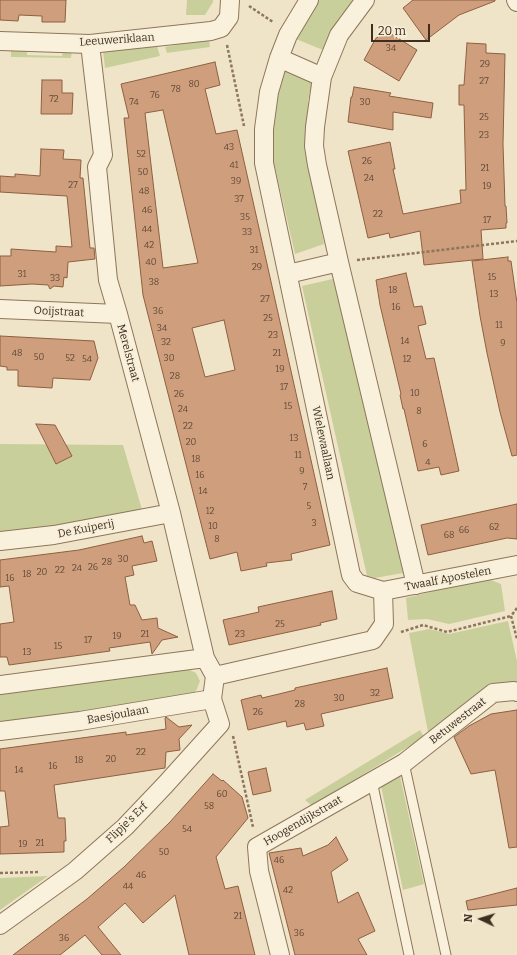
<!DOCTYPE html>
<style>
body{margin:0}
#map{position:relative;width:517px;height:955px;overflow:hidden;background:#f0e4c8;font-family:Bitter,serif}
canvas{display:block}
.north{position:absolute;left:461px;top:899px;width:40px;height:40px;-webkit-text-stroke:3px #f7eed8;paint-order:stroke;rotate:274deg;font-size:11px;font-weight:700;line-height:16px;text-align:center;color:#3d2e20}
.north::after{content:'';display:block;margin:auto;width:14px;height:18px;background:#3d2e20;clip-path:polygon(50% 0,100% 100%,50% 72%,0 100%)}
.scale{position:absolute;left:371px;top:24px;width:59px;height:18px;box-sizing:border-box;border:2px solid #3d2e20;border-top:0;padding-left:5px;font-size:12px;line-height:14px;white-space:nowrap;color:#3d2e20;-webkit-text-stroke:3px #f7eed8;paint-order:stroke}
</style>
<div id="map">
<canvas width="517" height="955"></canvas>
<div class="north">N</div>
<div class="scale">20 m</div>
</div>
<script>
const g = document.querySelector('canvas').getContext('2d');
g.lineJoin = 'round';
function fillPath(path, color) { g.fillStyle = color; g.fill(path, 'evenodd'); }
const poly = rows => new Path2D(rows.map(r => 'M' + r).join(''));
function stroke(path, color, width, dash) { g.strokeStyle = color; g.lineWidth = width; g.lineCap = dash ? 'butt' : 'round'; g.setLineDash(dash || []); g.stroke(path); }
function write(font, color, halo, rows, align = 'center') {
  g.font = font + ' Bitter,serif'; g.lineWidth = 3.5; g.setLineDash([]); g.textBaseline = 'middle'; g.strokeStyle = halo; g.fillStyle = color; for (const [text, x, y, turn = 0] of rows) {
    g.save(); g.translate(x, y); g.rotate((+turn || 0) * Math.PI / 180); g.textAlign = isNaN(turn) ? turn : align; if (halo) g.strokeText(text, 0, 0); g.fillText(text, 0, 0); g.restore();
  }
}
fillPath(poly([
 [187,0,213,0,213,2,205,15,186,15],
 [318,0,356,0,337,23,323,50,296,39],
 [209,39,210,47,167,53,165,47],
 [157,46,160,56,105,68,103,51],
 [27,47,27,55,62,56,64,49,72,50,71,58,11,57,11,48],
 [285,67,313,78,308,100,307,145,324,244,295,254,274,163,272,139,273,112],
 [337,278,354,349,403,573,375,578,367,576,302,286],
 [0,444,123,445,143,513,0,534],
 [486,578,501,584,505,611,449,624,427,619,408,620,406,598],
 [508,621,517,661,517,685,486,691,428,732,409,633,429,629,449,634],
 [184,667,196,673,200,681,197,689,193,695,179,699,0,722,0,689],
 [420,730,424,737,312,806,305,800],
 [400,776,424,884,403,890,381,786],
 [48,876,0,910,0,878]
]), '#c9cf9b');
const building = poly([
 [0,0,66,0,65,22,42,22,42,16,19,15,18,21,0,20,0,0],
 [413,0,495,0,495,1,459,15,426,40,403,8,413,0],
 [383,29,417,50,399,81,364,60,376,38,377,38,383,29],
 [467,43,486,44,486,53,505,54,503,144,505,206,506,206,507,223,506,223,506,228,481,230,483,259,424,265,420,231,390,238,389,233,368,238,348,151,390,142,395,169,393,169,403,214,461,203,460,190,466,190,464,105,459,105,459,85,464,85,467,43],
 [215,62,220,85,205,89,216,134,237,130,330,545,291,554,292,560,266,563,267,566,241,571,237,552,210,559,143,295,124,118,129,118,121,84,215,62],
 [163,110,198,263,163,268,145,113,163,110],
 [224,320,235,370,205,377,192,328,224,320],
 [42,80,62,80,62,93,73,93,72,114,41,114,42,80],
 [354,87,391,93,389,96,433,103,431,118,393,112,393,130,348,122,351,97,352,97,354,87],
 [41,149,64,150,63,159,81,160,80,178,83,178,90,248,94,248,95,259,68,262,67,278,64,277,63,287,54,286,50,289,48,285,32,284,0,286,0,256,11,256,11,249,56,252,56,246,72,247,67,196,0,192,0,176,15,177,15,174,40,176,41,149],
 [508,257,508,261,511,261,517,303,517,455,512,456,500,412,487,353,480,316,472,261,508,257],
 [406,273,414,307,422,306,426,324,418,326,426,359,434,358,459,471,441,475,439,467,418,471,404,409,403,409,400,395,401,394,380,305,376,280,406,273],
 [0,336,94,341,98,358,90,380,53,378,52,388,18,386,18,370,7,370,7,367,0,366,0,336],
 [36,424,55,425,72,456,56,464,36,424],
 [517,504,517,539,507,538,428,555,421,525,517,504],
 [142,536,144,543,152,541,157,561,132,566,134,575,125,577,130,605,135,605,142,620,157,618,158,628,178,637,162,640,152,654,150,642,109,648,110,651,9,665,7,657,0,657,0,624,14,622,9,586,0,587,0,560,79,550,142,536],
 [332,591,337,619,320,623,321,625,229,645,223,620,259,612,258,607,332,591],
 [387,668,393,698,321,714,324,726,306,730,304,723,287,727,286,721,248,730,241,700,261,695,262,698,279,694,295,690,295,688,387,668],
 [517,710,517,847,509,848,495,770,471,774,454,737,469,726,491,714,517,710],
 [166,717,179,727,192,725,179,739,180,750,166,752,165,768,54,785,58,818,65,818,66,841,64,841,64,852,0,854,0,827,9,826,5,791,0,791,0,749,126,732,126,735,166,729,165,718,166,717],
 [266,768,271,791,253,795,248,772,266,768],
 [213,774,222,781,223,780,242,797,248,818,216,857,225,889,238,886,255,955,189,955,175,895,143,923,125,903,98,927,121,955,102,955,85,935,60,955,13,955,87,899,124,867,170,822,213,774],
 [336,837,348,860,331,872,338,903,358,892,375,931,358,939,367,955,295,955,269,853,301,848,303,856,328,845,336,837],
 [517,888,517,905,468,910,466,901,517,888]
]);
fillPath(building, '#cf9f7d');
stroke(building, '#8d5f41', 1);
const lane = poly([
 [404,763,446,955],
 [372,781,409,955]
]);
const street = poly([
 [309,0,288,35,279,58,269,92,264,129,264,163,351,575,357,583,383,591,517,565],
 [365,0,339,35,322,77,315,127,314,146,317,165,339,262,416,585],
 [516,0,517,2],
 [0,41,90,44,211,31,221,28,229,17,230,0],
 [279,58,322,77],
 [288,274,339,262],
 [0,309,118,314],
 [0,541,54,535,171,513],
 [215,676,373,640,384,624,383,591],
 [0,685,205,658],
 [0,731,80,721,212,699],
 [0,925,75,871,125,827,165,785,220,724,212,699,215,676,205,658,171,513,118,314,108,280,97,167,103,155,90,44],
 [280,955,259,871,257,847,404,763,493,693,514,691,517,692]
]);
stroke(lane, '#8d765c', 11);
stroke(street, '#8d765c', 20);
stroke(poly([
 [249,6,273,22],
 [227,45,244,126],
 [357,260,517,241],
 [517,608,511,616,517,639],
 [401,632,423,625,447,632,511,616],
 [233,736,253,827],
 [0,873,40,872]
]), '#8d765c', 2.5, [3, 2]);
stroke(lane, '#faf1dc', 9);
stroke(street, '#faf1dc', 18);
write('9px', '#624a37', null, [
 ["34",391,48],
 ["29",485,64],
 ["27",484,81],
 ["80",194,84],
 ["78",176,89],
 ["76",155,95],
 ["72",54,99],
 ["74",134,102],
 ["30",365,102],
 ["25",484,117],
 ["23",484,135],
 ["43",229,147],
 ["52",141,154],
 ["26",367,161],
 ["41",234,165],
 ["21",485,168],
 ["50",143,172],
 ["24",369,178],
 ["39",236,181],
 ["27",73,185],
 ["19",487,186],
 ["48",144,191],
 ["37",239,199],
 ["46",147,210],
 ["22",378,214],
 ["35",245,217],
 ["17",487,220],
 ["44",147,229],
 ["33",247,232],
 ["42",149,245],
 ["31",254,250],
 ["40",151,262],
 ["29",257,267],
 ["31",22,274],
 ["15",492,277],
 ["33",55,278],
 ["38",154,282],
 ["18",393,290],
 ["13",494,294],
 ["27",265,299],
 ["16",396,307],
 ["36",158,311],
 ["25",268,318],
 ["11",499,325],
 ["34",162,328],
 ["23",273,335],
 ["14",405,341],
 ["32",166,342],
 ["9",503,343],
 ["48",17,353],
 ["21",277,353],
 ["50",39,357],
 ["52",70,358],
 ["30",169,358],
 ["54",87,359],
 ["12",407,359],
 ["19",280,369],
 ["28",175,376],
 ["17",284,387],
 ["10",415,393],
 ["26",179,394],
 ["15",288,406],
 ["24",183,409],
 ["8",419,411],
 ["22",188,426],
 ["13",294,438],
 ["20",191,442],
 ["6",425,444],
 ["11",298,455],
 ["18",196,459],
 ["4",428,462],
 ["9",302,471],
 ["16",200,475],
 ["7",305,487],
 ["14",203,491],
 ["5",309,506],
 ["12",210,511],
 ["3",314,523],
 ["10",213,526],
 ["62",494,527],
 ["66",464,530],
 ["68",449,535],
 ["8",217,539],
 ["30",123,559],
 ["28",107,562],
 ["26",93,567],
 ["24",77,568],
 ["22",60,570],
 ["20",42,572],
 ["18",27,574],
 ["16",10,578],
 ["25",280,624],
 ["21",145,634],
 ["23",240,634],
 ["19",117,636],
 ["17",88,640],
 ["15",58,646],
 ["13",27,652],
 ["32",375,693],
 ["30",339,698],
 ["28",300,704],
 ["26",258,712],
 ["22",141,752],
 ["20",111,759],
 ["18",79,760],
 ["16",53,766],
 ["14",19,770],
 ["60",222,794],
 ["58",209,806],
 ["54",187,829],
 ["21",40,843],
 ["19",23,844],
 ["50",164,852],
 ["46",279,860],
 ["46",141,875],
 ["44",128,886],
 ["42",288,890],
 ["21",238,916],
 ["36",299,933],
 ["36",64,938]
]);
write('11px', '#3d2e20', '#f7eed8', [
 ["Leeuweriklaan",117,40,-4],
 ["Ooijstraat",59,312,3],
 ["Merelstraat",128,353,75],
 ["Wielewaallaan",323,443,78],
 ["De Kuiperij",86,529,-11],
 ["Twaalf Apostelen",448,579,-11],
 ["Baesjoulaan",118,715,-10],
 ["Betuwestraat",458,721,-38],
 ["Hoogendijkstraat",303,821,-30],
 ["Flipje's Erf",127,823,-44]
]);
</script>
